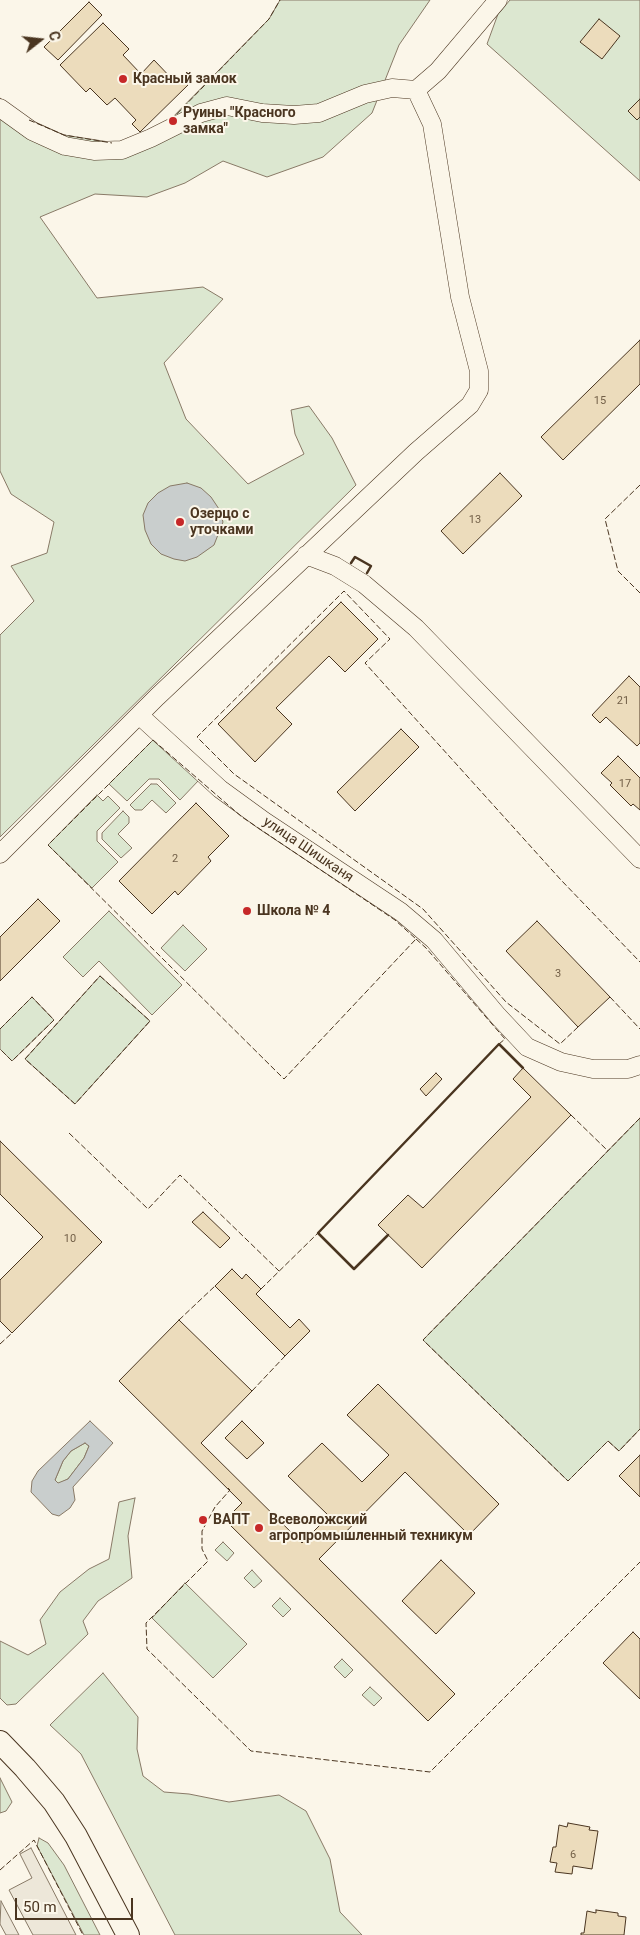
<!DOCTYPE html>
<meta charset="utf-8">
<style>
body{margin:0}
#map{position:relative;width:640px;height:1935px;overflow:hidden;background:#fbf6e9;font-family:Roboto,sans-serif}
canvas{display:block}
.north{position:absolute;left:15px;top:15px;width:50px;height:50px;-webkit-text-stroke:4px #fbf6e9;paint-order:stroke;rotate:74deg;font-size:14px;font-weight:700;line-height:20px;text-align:center;color:#4a3520}
.north::after{content:'';display:block;margin:auto;width:18px;height:22px;background:#4a3520;clip-path:polygon(50% 0,100% 100%,50% 72%,0 100%)}
.scale{position:absolute;left:15px;top:1898px;width:118px;height:22px;box-sizing:border-box;border:2px solid #4a3520;border-top:0;padding-left:6px;font-size:15px;line-height:18px;white-space:nowrap;color:#4a3520;-webkit-text-stroke:4px #fbf6e9;paint-order:stroke}
</style>
<div id="map">
<canvas width="640" height="1935"></canvas>
<div class="north">С</div>
<div class="scale">50 m</div>
</div>
<script>
const g = document.querySelector('canvas').getContext('2d');
g.lineJoin = 'round';
function fillPath(path, color) { g.fillStyle = color; g.fill(path, 'evenodd'); }
const poly = rows => new Path2D(rows.map(r => 'M' + r).join(''));
function stroke(path, color, width, dash) { g.strokeStyle = color; g.lineWidth = width; g.lineCap = dash ? 'butt' : 'round'; g.setLineDash(dash || []); g.stroke(path); }
function write(font, color, halo, rows, align = 'center') {
  g.font = font + ' Roboto,sans-serif'; g.lineWidth = 4; g.setLineDash([]); g.textBaseline = 'middle'; g.strokeStyle = halo; g.fillStyle = color; for (const [text, x, y, turn = 0] of rows) {
    g.save(); g.translate(x, y); g.rotate((+turn || 0) * Math.PI / 180); g.textAlign = isNaN(turn) ? turn : align; if (halo) g.strokeText(text, 0, 0); g.fillText(text, 0, 0); g.restore();
  }
}
const green = poly([
 [280,0,430,0,399,45,372,113,323,157,267,177,223,161,185,183,147,197,95,194,40,217,97,298,203,287,223,299,164,363,186,419,248,484,304,454,295,434,291,410,309,406,332,438,356,485,0,837,0,635,34,601,11,566,47,553,54,522,11,494,0,471,0,98,24,117,64,135,122,144,166,124,269,19,280,0],
 [510,0,640,0,640,181,487,44,498,14,510,0],
 [153,740,199,780,180,800,159,779,149,779,127,801,109,784,153,740],
 [151,784,157,784,176,803,166,813,152,800,142,810,135,810,130,805,151,784],
 [97,795,103,801,108,796,120,808,97,831,97,841,118,862,92,888,48,845,97,795],
 [123,811,129,817,129,823,118,834,132,848,121,858,102,839,102,833,123,811],
 [109,911,182,985,152,1015,99,961,83,977,63,957,109,911],
 [183,925,207,949,185,971,161,948,183,925],
 [100,976,150,1021,75,1104,25,1059,100,976],
 [32,997,54,1020,12,1061,0,1049,0,1029,32,997],
 [640,1118,640,1429,619,1451,608,1441,568,1481,423,1340,640,1118],
 [85,1443,89,1446,84,1458,68,1479,58,1484,55,1480,63,1461,71,1451,85,1443],
 [135,1498,128,1536,132,1578,98,1601,83,1621,88,1634,16,1704,7,1705,0,1698,0,1641,28,1655,46,1644,40,1620,60,1592,89,1569,109,1559,119,1502,135,1498],
 [223,1542,234,1553,227,1561,215,1550,223,1542],
 [252,1570,262,1581,254,1588,244,1578,252,1570],
 [185,1583,247,1644,213,1678,152,1618,185,1583],
 [280,1598,291,1609,283,1617,272,1606,280,1598],
 [342,1659,353,1670,345,1678,334,1667,342,1659],
 [103,1673,138,1717,137,1749,143,1776,164,1792,189,1794,229,1802,279,1795,306,1811,330,1859,340,1912,362,1935,175,1935,81,1754,50,1725,103,1673],
 [370,1687,382,1698,374,1706,362,1695,370,1687],
 [0,1778,12,1802,6,1811,0,1813,0,1778],
 [39,1838,48,1843,64,1865,100,1935,84,1935,37,1846,39,1838]
]);
fillPath(green, '#dce7d0');
stroke(green, '#887966', 1);
const parking = poly([
 [31,1848,76,1935,33,1935,9,1890,32,1878,20,1854,31,1848],
 [1,1901,19,1935,6,1935,0,1924,1,1901]
]);
fillPath(parking, '#ede7d9');
stroke(parking, '#887966', 1);
const water = poly([
 [187,483,201,488,211,497,219,509,223,522,214,545,197,557,185,561,174,559,161,554,151,544,145,530,143,515,148,503,158,493,170,486,187,483],
 [90,1421,113,1443,73,1487,75,1500,70,1508,59,1516,52,1514,31,1492,32,1481,38,1471,90,1421],
 [85,1443,89,1446,84,1458,68,1479,58,1483,55,1480,63,1461,71,1451,85,1443]
]);
fillPath(water, '#c9cecd');
stroke(water, '#887966', 1);
const building = poly([
 [89,2,102,15,58,60,44,47,89,2],
 [599,19,620,36,602,59,580,42,599,19],
 [103,23,129,49,123,55,141,74,154,60,175,82,180,77,188,85,140,132,132,124,136,120,115,98,107,105,90,88,86,92,60,65,103,23],
 [640,99,640,117,637,120,628,111,640,99],
 [640,340,640,384,563,460,541,437,640,340],
 [500,473,522,496,463,554,441,531,500,473],
 [341,602,378,639,345,672,329,656,276,708,292,724,255,762,218,724,341,602],
 [629,676,640,687,640,743,637,746,606,717,600,723,592,715,629,676],
 [401,729,419,747,355,811,337,792,401,729],
 [618,756,640,778,640,810,633,804,631,806,610,785,612,783,601,773,618,756],
 [196,803,229,836,208,857,211,861,178,895,175,891,152,914,119,881,196,803],
 [38,899,60,921,0,981,0,937,38,899],
 [537,921,610,997,578,1027,506,951,537,921],
 [523,1068,571,1115,422,1268,378,1225,408,1195,423,1208,531,1097,513,1079,523,1068],
 [436,1073,442,1079,426,1096,420,1089,436,1073],
 [0,1141,102,1242,12,1333,0,1321,0,1280,43,1237,0,1194,0,1141],
 [203,1212,230,1238,220,1248,192,1222,203,1212],
 [232,1269,242,1279,246,1274,261,1289,256,1294,290,1328,299,1319,310,1331,285,1356,215,1286,232,1269],
 [179,1320,252,1391,201,1443,302,1543,329,1516,288,1476,322,1443,362,1482,389,1455,347,1415,378,1384,499,1504,469,1535,405,1472,319,1559,455,1694,428,1721,225,1520,242,1503,119,1381,179,1320],
 [242,1421,264,1443,247,1459,225,1438,242,1421],
 [640,1455,640,1497,619,1476,640,1455],
 [441,1560,475,1593,436,1634,402,1601,441,1560],
 [633,1632,640,1639,640,1699,603,1663,633,1632],
 [568,1823,590,1827,589,1830,598,1831,592,1869,573,1866,572,1874,555,1872,557,1863,550,1862,553,1847,556,1847,559,1825,567,1827,568,1823],
 [596,1910,618,1913,618,1916,626,1917,624,1935,581,1935,581,1933,584,1933,587,1911,596,1913,596,1910]
]);
fillPath(building, '#ecdcbc');
stroke(building, '#4a3520', 1);
const minor = poly([
 [0,108,32,131,65,146,94,151,122,150,151,138,201,113,227,106,262,113,294,115,319,113,365,94,392,88,416,90,438,71,498,0],
 [306,555,335,566,364,584,416,628,640,859],
 [139,715,220,789,264,821,401,912,434,940,498,1016,527,1047,561,1062,593,1069,628,1069,640,1065],
 [0,854,157,697,416,452,470,405,479,390,479,371,460,297,432,124,416,90]
]);
const major = poly([
 [0,1742,25,1768,54,1802,76,1836,128,1935]
]);
stroke(minor, '#4a3520', 19);
stroke(major, '#4a3520', 24);
stroke(minor, '#fbf6e9', 18);
stroke(major, '#fbf6e9', 22);
stroke(poly([
 [29,120,64,135,112,143],
 [171,120,269,19,280,0],
 [640,485,605,519,618,571,640,593],
 [153,740,242,817,395,920,416,939,284,1079,48,845,153,740],
 [416,939,426,948,505,1039,499,1044],
 [100,976,150,1021,75,1104,25,1059,100,976],
 [610,997,640,1029],
 [578,1027,560,1044,506,1002,423,909,234,774,197,737,344,591,390,639,365,663,561,880,640,962],
 [0,1029,32,997,54,1020,12,1061,0,1049],
 [571,1115,608,1151],
 [640,1118,423,1340,568,1481,608,1441,619,1451,640,1429],
 [69,1133,148,1209,180,1175,279,1271],
 [261,1289,318,1233],
 [179,1320,215,1286],
 [0,1344,12,1333],
 [252,1391,285,1356],
 [228,1488,230,1490,215,1507,202,1531,202,1549,208,1561,146,1623,147,1649,251,1751,430,1772,640,1562],
 [0,1870,34,1840,83,1935]
]), '#4a3520', 1, [6, 2.5]);
stroke(poly([
 [351,563,355,557,371,566,367,573],
 [388,1235,354,1269,318,1233,499,1044,523,1068]
]), '#4a3520', 2.5);
for (const [x, y, r, color] of [
 [123,79,5,"#c62828"],
 [173,121,5,"#c62828"],
 [180,522,5,"#c62828"],
 [247,911,5,"#c62828"],
 [203,1520,5,"#c62828"],
 [259,1528,5,"#c62828"]
]) { const dot = new Path2D(); dot.arc(x, y, r, 0, 2 * Math.PI); g.fillStyle = color; g.fill(dot); stroke(dot, '#fbf6e9', 2); }
write('11px', '#725f47', null, [
 ["15",600,401],
 ["13",475,520],
 ["21",623,701],
 ["17",625,784],
 ["2",175,859],
 ["3",558,974],
 ["10",70,1239],
 ["6",573,1855]
]);
write('bold 14px', '#4a3520', '#fbf6e9', [
 ["Красный замок",133,79],
 ["Руины \"Красного",183,113],
 ["замка\"",183,129],
 ["Озерцо с",190,514],
 ["уточками",190,530],
 ["Школа № 4",257,911],
 ["ВАПТ",213,1520],
 ["Всеволожский",269,1520],
 ["агропромышленный техникум",269,1536]
], 'left');
write('14px', '#4a3520', '#fbf6e9', [
 ["улица Шишканя",308,850,34]
]);
</script>
